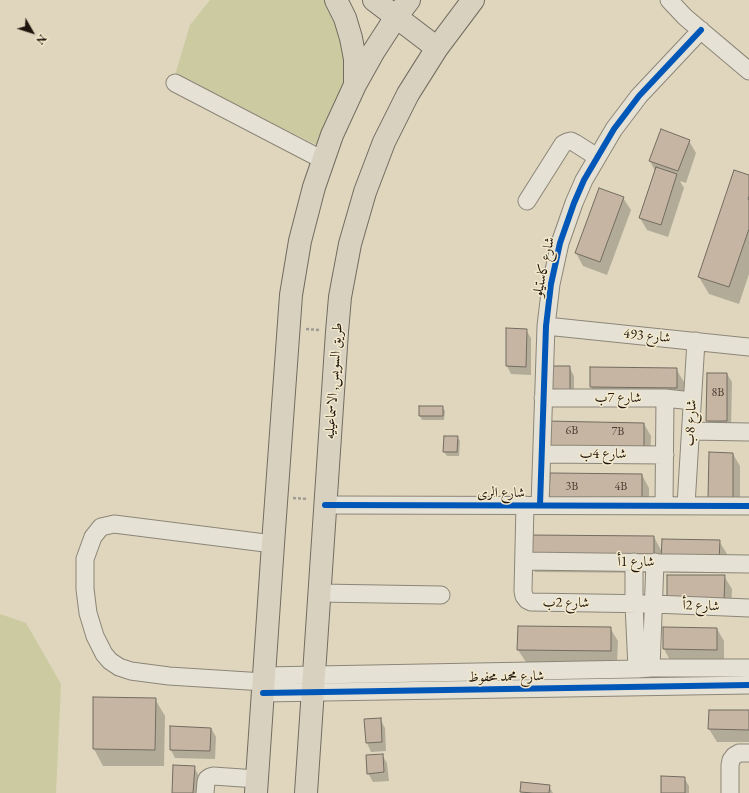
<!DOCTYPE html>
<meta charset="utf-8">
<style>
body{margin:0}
#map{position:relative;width:749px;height:793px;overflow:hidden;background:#dfd6bd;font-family:"EB Garamond",serif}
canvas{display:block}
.north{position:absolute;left:12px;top:12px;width:40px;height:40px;-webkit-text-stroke:3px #f3e9cc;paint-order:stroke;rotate:129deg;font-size:11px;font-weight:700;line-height:16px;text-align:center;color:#1f140d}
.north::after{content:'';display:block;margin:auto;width:14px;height:18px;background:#1f140d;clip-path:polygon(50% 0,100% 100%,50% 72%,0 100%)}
</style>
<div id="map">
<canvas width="749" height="793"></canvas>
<div class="north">N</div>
</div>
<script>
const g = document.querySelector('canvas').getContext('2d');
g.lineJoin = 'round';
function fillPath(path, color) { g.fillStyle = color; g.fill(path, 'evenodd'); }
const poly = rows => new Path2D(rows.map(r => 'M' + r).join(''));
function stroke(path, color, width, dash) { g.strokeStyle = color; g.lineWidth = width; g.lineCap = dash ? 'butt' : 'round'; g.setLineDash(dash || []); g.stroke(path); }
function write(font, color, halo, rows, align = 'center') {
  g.font = font + ' "EB Garamond",Amiri,serif'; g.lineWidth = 3; g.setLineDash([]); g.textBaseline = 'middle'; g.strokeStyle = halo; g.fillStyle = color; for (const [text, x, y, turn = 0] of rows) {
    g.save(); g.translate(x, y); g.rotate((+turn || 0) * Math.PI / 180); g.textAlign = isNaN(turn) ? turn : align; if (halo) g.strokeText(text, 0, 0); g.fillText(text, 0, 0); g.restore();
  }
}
fillPath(poly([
 [210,0,324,0,348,52,350,71,319,146,175,75,190,25],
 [0,614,26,623,61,684,56,793,0,793]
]), '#cbcaa1');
fillPath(poly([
 [689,141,696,153,686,183,680,181,684,188,668,237,647,230,640,218,655,171,650,161],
 [749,176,749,274,739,304,709,294,699,277],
 [599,189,623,198,631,210,607,275,583,266,576,253],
 [507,329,526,330,531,338,531,375,511,374,507,366],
 [569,367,574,376,574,398,549,389],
 [591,368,676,369,684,382,684,401,598,400,591,387],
 [727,374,732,382,731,429,712,429,707,420],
 [442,407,445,411,444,420,422,420,420,416],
 [644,424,651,436,650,461,545,447],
 [457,437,460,441,459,456,447,456,444,452],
 [733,454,740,466,740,511,717,511],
 [642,475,649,488,649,512,558,511],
 [654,537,662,552,719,541,727,554,726,573,670,573,661,558,661,573,535,572,528,559],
 [724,576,732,589,731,614,675,613],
 [610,628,618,641,617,663,526,662,518,650],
 [664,628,717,629,724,641,724,663,671,662,664,649],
 [155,699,165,716,164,766,103,766,94,749],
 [710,711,749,711,749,742,717,742,709,729],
 [380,719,385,728,386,751,371,752,367,743,365,720],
 [211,728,216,737,215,759,175,758,171,750],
 [382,755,387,763,389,781,373,782,368,773],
 [194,767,201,780,201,793,173,793],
 [684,778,689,786,689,793,662,793],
 [549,786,553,793,522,793,521,791]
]), '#0003');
const building = poly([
 [661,129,690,140,678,171,649,161,661,129],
 [656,167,677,174,661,225,639,218,656,167],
 [734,170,749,175,749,196,748,199,749,200,749,229,729,287,698,277,734,170],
 [599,188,624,197,600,262,575,253,599,188],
 [506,328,527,329,526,367,506,366,506,328],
 [549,366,570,366,570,390,548,389,549,366],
 [590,367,677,368,677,388,590,387,590,367],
 [707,373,727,373,727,421,706,421,707,373],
 [419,406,443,406,443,416,419,416,419,406],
 [545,421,644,423,644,448,544,447,545,421],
 [444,436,458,436,457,452,443,452,444,436],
 [709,452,733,453,733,499,708,499,709,452],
 [550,473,642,474,642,500,549,499,550,473],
 [527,535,654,536,654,560,527,559,527,535],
 [662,539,720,540,719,561,661,560,662,539],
 [667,575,725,575,724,601,667,601,667,575],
 [518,626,611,627,611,651,517,650,518,626],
 [663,627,717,628,717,650,663,649,663,627],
 [93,697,156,698,155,750,93,749,93,697],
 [709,710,749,710,749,730,708,729,709,710],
 [381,718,382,742,366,743,364,719,381,718],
 [170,726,211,728,210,751,170,750,170,726],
 [383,754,384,772,367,774,366,755,383,754],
 [173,765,195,766,193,793,172,793,173,765],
 [661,776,685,777,685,793,661,793,661,776],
 [521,782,550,785,549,793,533,793,520,792,521,782]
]);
fillPath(building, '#c7b5a3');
stroke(building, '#726c60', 1);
const minor = poly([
 [669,0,685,17,749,71],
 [175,83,323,160],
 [527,201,563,144,567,142,571,141,575,143,597,157],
 [546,326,749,347],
 [543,398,665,398,683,400,692,402],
 [691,431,749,432],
 [542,454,665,455],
 [325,505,749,506],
 [525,505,523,591,524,596,527,600,531,602,654,604,749,608],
 [540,505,546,326,551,284,560,243,574,203,584,180,614,129,639,96,701,30],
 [686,505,696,341],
 [664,506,665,398],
 [524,561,749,564],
 [634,562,634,604,637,669],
 [319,593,441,595],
 [651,668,655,562],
 [264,676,637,669,651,668,749,668],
 [264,682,169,676,131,671,119,667,110,661,104,654,95,636,88,613,85,589,85,559,93,537,101,527,114,524,273,544],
 [263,693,749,685],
 [205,793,206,782,207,779,210,777,213,776,257,779],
 [730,793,730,765,731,760,734,756,739,753,749,753]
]);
const major = poly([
 [336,0,345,18,351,38,355,59,355,85],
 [374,0,437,48],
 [256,793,273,544,291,295,300,241,314,187,332,135,355,85,374,51,396,17,409,0],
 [306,793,337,332,340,297,350,244,365,192,384,142,408,94,437,48,473,0]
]);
stroke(minor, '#8c8678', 19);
stroke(major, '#726c60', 24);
stroke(poly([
 [306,329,319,330],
 [293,498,308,499]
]), '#9f9b92', 2.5, [3, 2]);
stroke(minor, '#e5e1d5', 17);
stroke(major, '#d9d1c0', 22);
stroke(poly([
 [325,505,749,506],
 [540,505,546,326,551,284,560,243,574,203,584,180,614,129,639,96,701,30],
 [263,693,749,685]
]), '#0057b8', 6);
write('12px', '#493c32', null, [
 ["8B",718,393],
 ["6B",572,431],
 ["7B",618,432],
 ["3B",572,487],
 ["4B",621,487]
]);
write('14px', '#1f140d', '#f3e9cc', [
 ["شارع كاستيلو",544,267,-78],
 ["شارع 493",647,336,6],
 ["طريق السويس, الاسماعيليه",334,381,-86],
 ["شارع 7ب",618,398],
 ["شارع 8ب",691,423,-87],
 ["شارع 4ب",603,454],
 ["شارع الرى",501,493],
 ["شارع 1أ",636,562],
 ["شارع 2ب",566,603,1],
 ["شارع 2أ",701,606,2],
 ["شارع محمد محفوظ",506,677,-1]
]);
</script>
